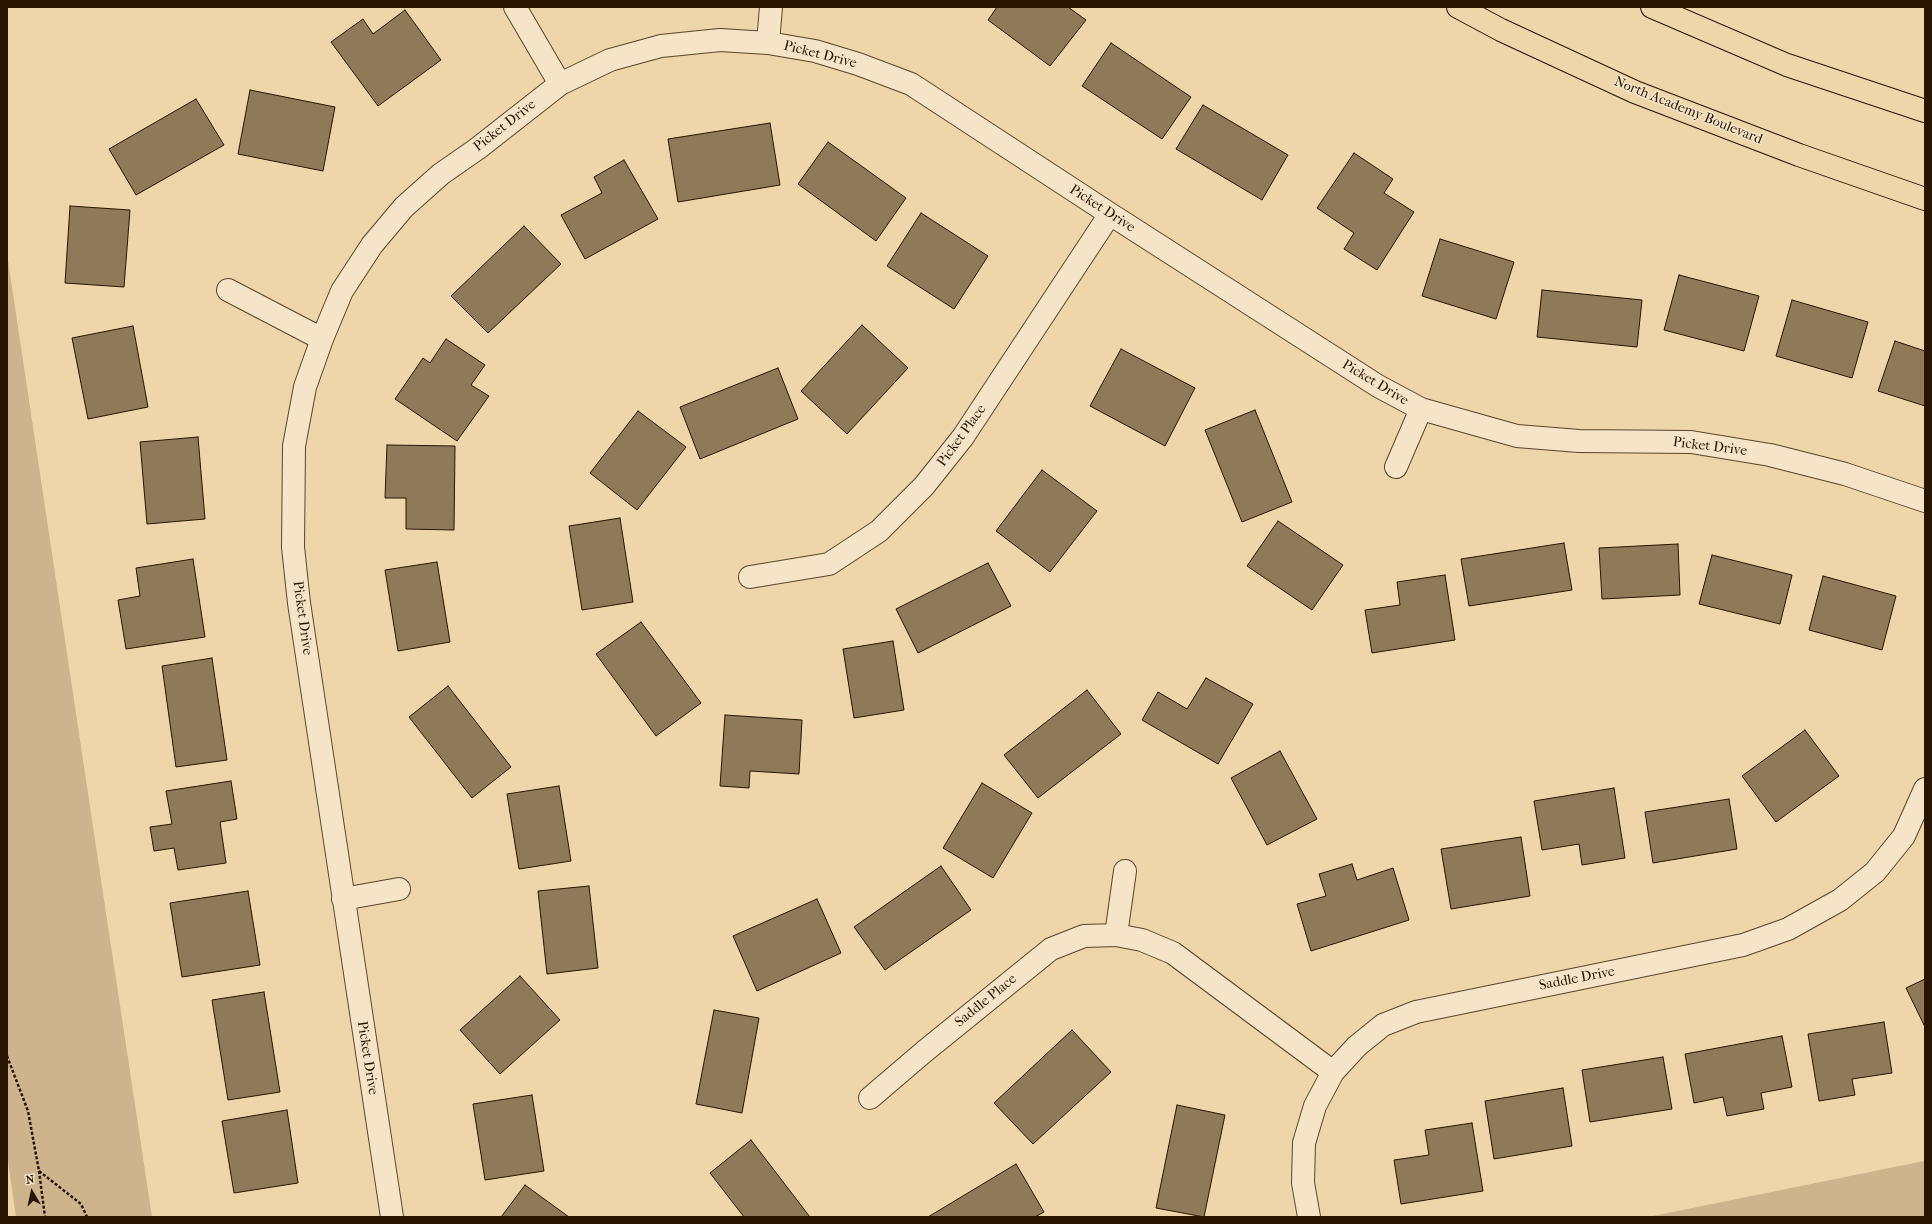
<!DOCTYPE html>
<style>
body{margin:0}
#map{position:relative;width:1932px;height:1224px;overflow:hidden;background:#efd5aa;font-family:"IM FELL French Canon",serif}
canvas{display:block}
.frame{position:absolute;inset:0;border:8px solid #271501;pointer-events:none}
.north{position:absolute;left:12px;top:1172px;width:40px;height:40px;-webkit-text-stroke:3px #f5e4c8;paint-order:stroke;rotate:351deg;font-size:11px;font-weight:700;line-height:16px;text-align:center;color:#271501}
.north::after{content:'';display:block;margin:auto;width:14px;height:18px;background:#271501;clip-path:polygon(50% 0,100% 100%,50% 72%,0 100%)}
</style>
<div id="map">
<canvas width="1932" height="1224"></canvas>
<div class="frame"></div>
<div class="north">N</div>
</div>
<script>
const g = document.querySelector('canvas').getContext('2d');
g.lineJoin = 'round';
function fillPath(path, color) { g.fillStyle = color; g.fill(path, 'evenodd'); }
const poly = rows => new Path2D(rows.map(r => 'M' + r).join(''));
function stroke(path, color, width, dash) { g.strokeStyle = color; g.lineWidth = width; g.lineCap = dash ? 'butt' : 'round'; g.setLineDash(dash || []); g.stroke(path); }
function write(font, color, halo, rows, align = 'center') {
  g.font = font + ' "IM FELL French Canon",serif'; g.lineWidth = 3; g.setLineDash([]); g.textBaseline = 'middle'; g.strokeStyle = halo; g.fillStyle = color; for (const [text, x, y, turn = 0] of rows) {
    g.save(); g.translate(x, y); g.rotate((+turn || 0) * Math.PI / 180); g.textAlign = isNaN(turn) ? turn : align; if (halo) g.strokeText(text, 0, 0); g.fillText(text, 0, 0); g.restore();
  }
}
fillPath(poly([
 [7,254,103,893,152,1217,16,1217,7,1154],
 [1924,1161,1925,1217,1648,1217]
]), '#cdb48d');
const building = poly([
 [997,7,1068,7,1086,20,1050,66,988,20,997,7],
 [405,10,441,60,378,106,331,42,363,19,373,34,405,10],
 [1111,43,1191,97,1162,139,1082,86,1111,43],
 [250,90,335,107,323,171,238,154,250,90],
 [196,99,224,145,136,195,109,149,196,99],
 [1203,105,1288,155,1262,200,1176,149,1203,105],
 [770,123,780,185,678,202,668,139,770,123],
 [828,142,906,198,876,241,798,184,828,142],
 [1354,153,1393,179,1384,193,1414,212,1377,270,1344,249,1354,233,1317,208,1354,153],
 [624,160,658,219,585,259,561,215,602,193,594,177,624,160],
 [70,206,130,210,124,287,65,283,70,206],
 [921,213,988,256,954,309,887,266,921,213],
 [524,226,561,264,488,333,451,296,524,226],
 [1440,239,1514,262,1496,319,1422,296,1440,239],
 [1679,275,1759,296,1744,351,1664,330,1679,275],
 [1542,290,1642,300,1637,347,1537,337,1542,290],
 [1792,300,1868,322,1852,378,1776,356,1792,300],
 [862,325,908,368,847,434,801,391,862,325],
 [133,326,148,407,88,419,72,338,133,326],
 [446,339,485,365,471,385,489,396,457,441,395,399,423,358,430,363,446,339],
 [1895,341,1925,351,1925,406,1878,391,1895,341],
 [1121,349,1195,388,1165,446,1090,406,1121,349],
 [778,368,798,419,700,459,680,407,778,368],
 [1255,410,1292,502,1242,522,1205,430,1255,410],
 [638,411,686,447,637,510,590,473,638,411],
 [198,437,205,519,147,524,140,442,198,437],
 [387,445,455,446,454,530,406,529,406,498,385,498,387,445],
 [1042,470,1097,511,1050,572,996,531,1042,470],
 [620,518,633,602,582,610,569,526,620,518],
 [1278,521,1343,565,1312,610,1247,566,1278,521],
 [1564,543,1572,590,1469,606,1461,559,1564,543],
 [1678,544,1680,595,1602,599,1599,548,1678,544],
 [1712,555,1792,575,1780,624,1699,604,1712,555],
 [193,559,205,637,126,649,118,600,140,596,136,568,193,559],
 [437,562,450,642,398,651,385,570,437,562],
 [988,563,1011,606,918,653,896,609,988,563],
 [1445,575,1455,640,1372,653,1365,610,1400,605,1397,582,1445,575],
 [1823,576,1896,596,1882,650,1809,630,1823,576],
 [641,622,701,703,656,736,596,654,641,622],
 [893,641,904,710,854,718,843,649,893,641],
 [212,658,227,760,176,767,162,666,212,658],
 [1206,678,1253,704,1218,764,1142,720,1158,692,1187,709,1206,678],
 [448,686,511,767,472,798,409,717,448,686],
 [1087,690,1121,734,1038,798,1004,755,1087,690],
 [725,715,802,720,799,774,750,771,749,788,720,786,725,715],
 [1805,730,1839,776,1776,822,1742,776,1805,730],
 [1280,751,1317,819,1267,845,1231,778,1280,751],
 [231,781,237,819,220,822,226,863,178,870,174,848,154,851,150,827,172,824,166,791,231,781],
 [982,783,1032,813,993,878,943,848,982,783],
 [559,786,571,861,519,869,507,794,559,786],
 [1614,788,1625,858,1582,865,1579,844,1542,850,1534,801,1614,788],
 [1729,799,1737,849,1653,863,1645,812,1729,799],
 [1521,837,1530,896,1451,909,1441,849,1521,837],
 [1352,864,1357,880,1393,868,1409,920,1311,951,1297,904,1326,896,1319,874,1352,864],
 [941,866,971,910,885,970,854,927,941,866],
 [589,886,598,968,547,974,538,891,589,886],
 [248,891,260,965,182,977,170,903,248,891],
 [817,899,841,953,757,991,733,936,817,899],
 [520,976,560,1020,500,1074,460,1030,520,976],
 [1925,979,1925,1027,1906,988,1925,979],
 [264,992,280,1092,228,1100,212,1000,264,992],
 [714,1010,759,1018,742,1113,696,1104,714,1010],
 [1884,1022,1892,1073,1852,1079,1855,1095,1819,1101,1808,1034,1884,1022],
 [1072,1030,1111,1072,1033,1144,994,1103,1072,1030],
 [1782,1036,1792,1087,1761,1093,1764,1109,1727,1116,1723,1097,1694,1103,1685,1054,1782,1036],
 [1663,1057,1672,1109,1590,1122,1582,1070,1663,1057],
 [1563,1088,1572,1146,1494,1159,1485,1101,1563,1088],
 [532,1095,544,1171,485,1180,473,1104,532,1095],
 [1177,1105,1225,1115,1204,1217,1156,1208,1177,1105],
 [287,1110,298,1183,234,1193,222,1121,287,1110],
 [1472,1123,1483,1191,1401,1204,1394,1160,1429,1155,1425,1130,1472,1123],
 [751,1140,810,1217,744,1217,710,1173,751,1140],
 [1016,1164,1044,1212,1035,1217,928,1217,1016,1164],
 [525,1185,569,1217,501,1217,525,1185]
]);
fillPath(building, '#8f7959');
stroke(building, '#271501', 1);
const minor = poly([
 [515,7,560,84],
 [768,43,771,7],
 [228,290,322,339],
 [1396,467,1421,409],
 [750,577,829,564,879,531,924,486,963,437,1110,214],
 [343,899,399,889],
 [1116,935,1125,871],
 [870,1098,925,1051,1051,949,1084,936,1116,935,1142,940,1173,953,1333,1072],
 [392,1217,299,603,293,547,294,446,305,387,322,339,342,291,372,245,404,207,441,174,477,149,560,84,610,60,661,46,720,40,768,43,815,51,858,64,911,84,1110,214,1378,386,1421,409,1517,436,1579,441,1691,442,1770,455,1845,474,1925,501],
 [1309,1217,1303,1183,1304,1143,1315,1106,1333,1072,1357,1046,1383,1025,1416,1012,1743,945,1788,929,1840,900,1875,872,1904,836,1925,789]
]);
const highway = poly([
 [1458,7,1501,30,1635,92,1799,155,1925,199],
 [1652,7,1787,65,1925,111]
]);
stroke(minor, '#59452b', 24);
stroke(highway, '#271501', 24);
stroke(poly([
 [7,1056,28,1111,39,1171,81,1204,87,1217],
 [39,1171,45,1217]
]), '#271501', 2.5, [3, 2]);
stroke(minor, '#f5e4c8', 22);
stroke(highway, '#efd5aa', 22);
write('14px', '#271501', '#f5e4c8', [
 ["Picket Drive",820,55,14],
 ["North Academy Boulevard",1688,111,22],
 ["Picket Drive",505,126,-38],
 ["Picket Drive",1102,209,33],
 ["Picket Drive",1375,383,31],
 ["Picket Place",962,436,-54],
 ["Picket Drive",1710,447,7],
 ["Picket Drive",302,618,82],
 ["Saddle Drive",1577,979,-11],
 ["Saddle Place",986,1001,-39],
 ["Picket Drive",367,1058,81]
]);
</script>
